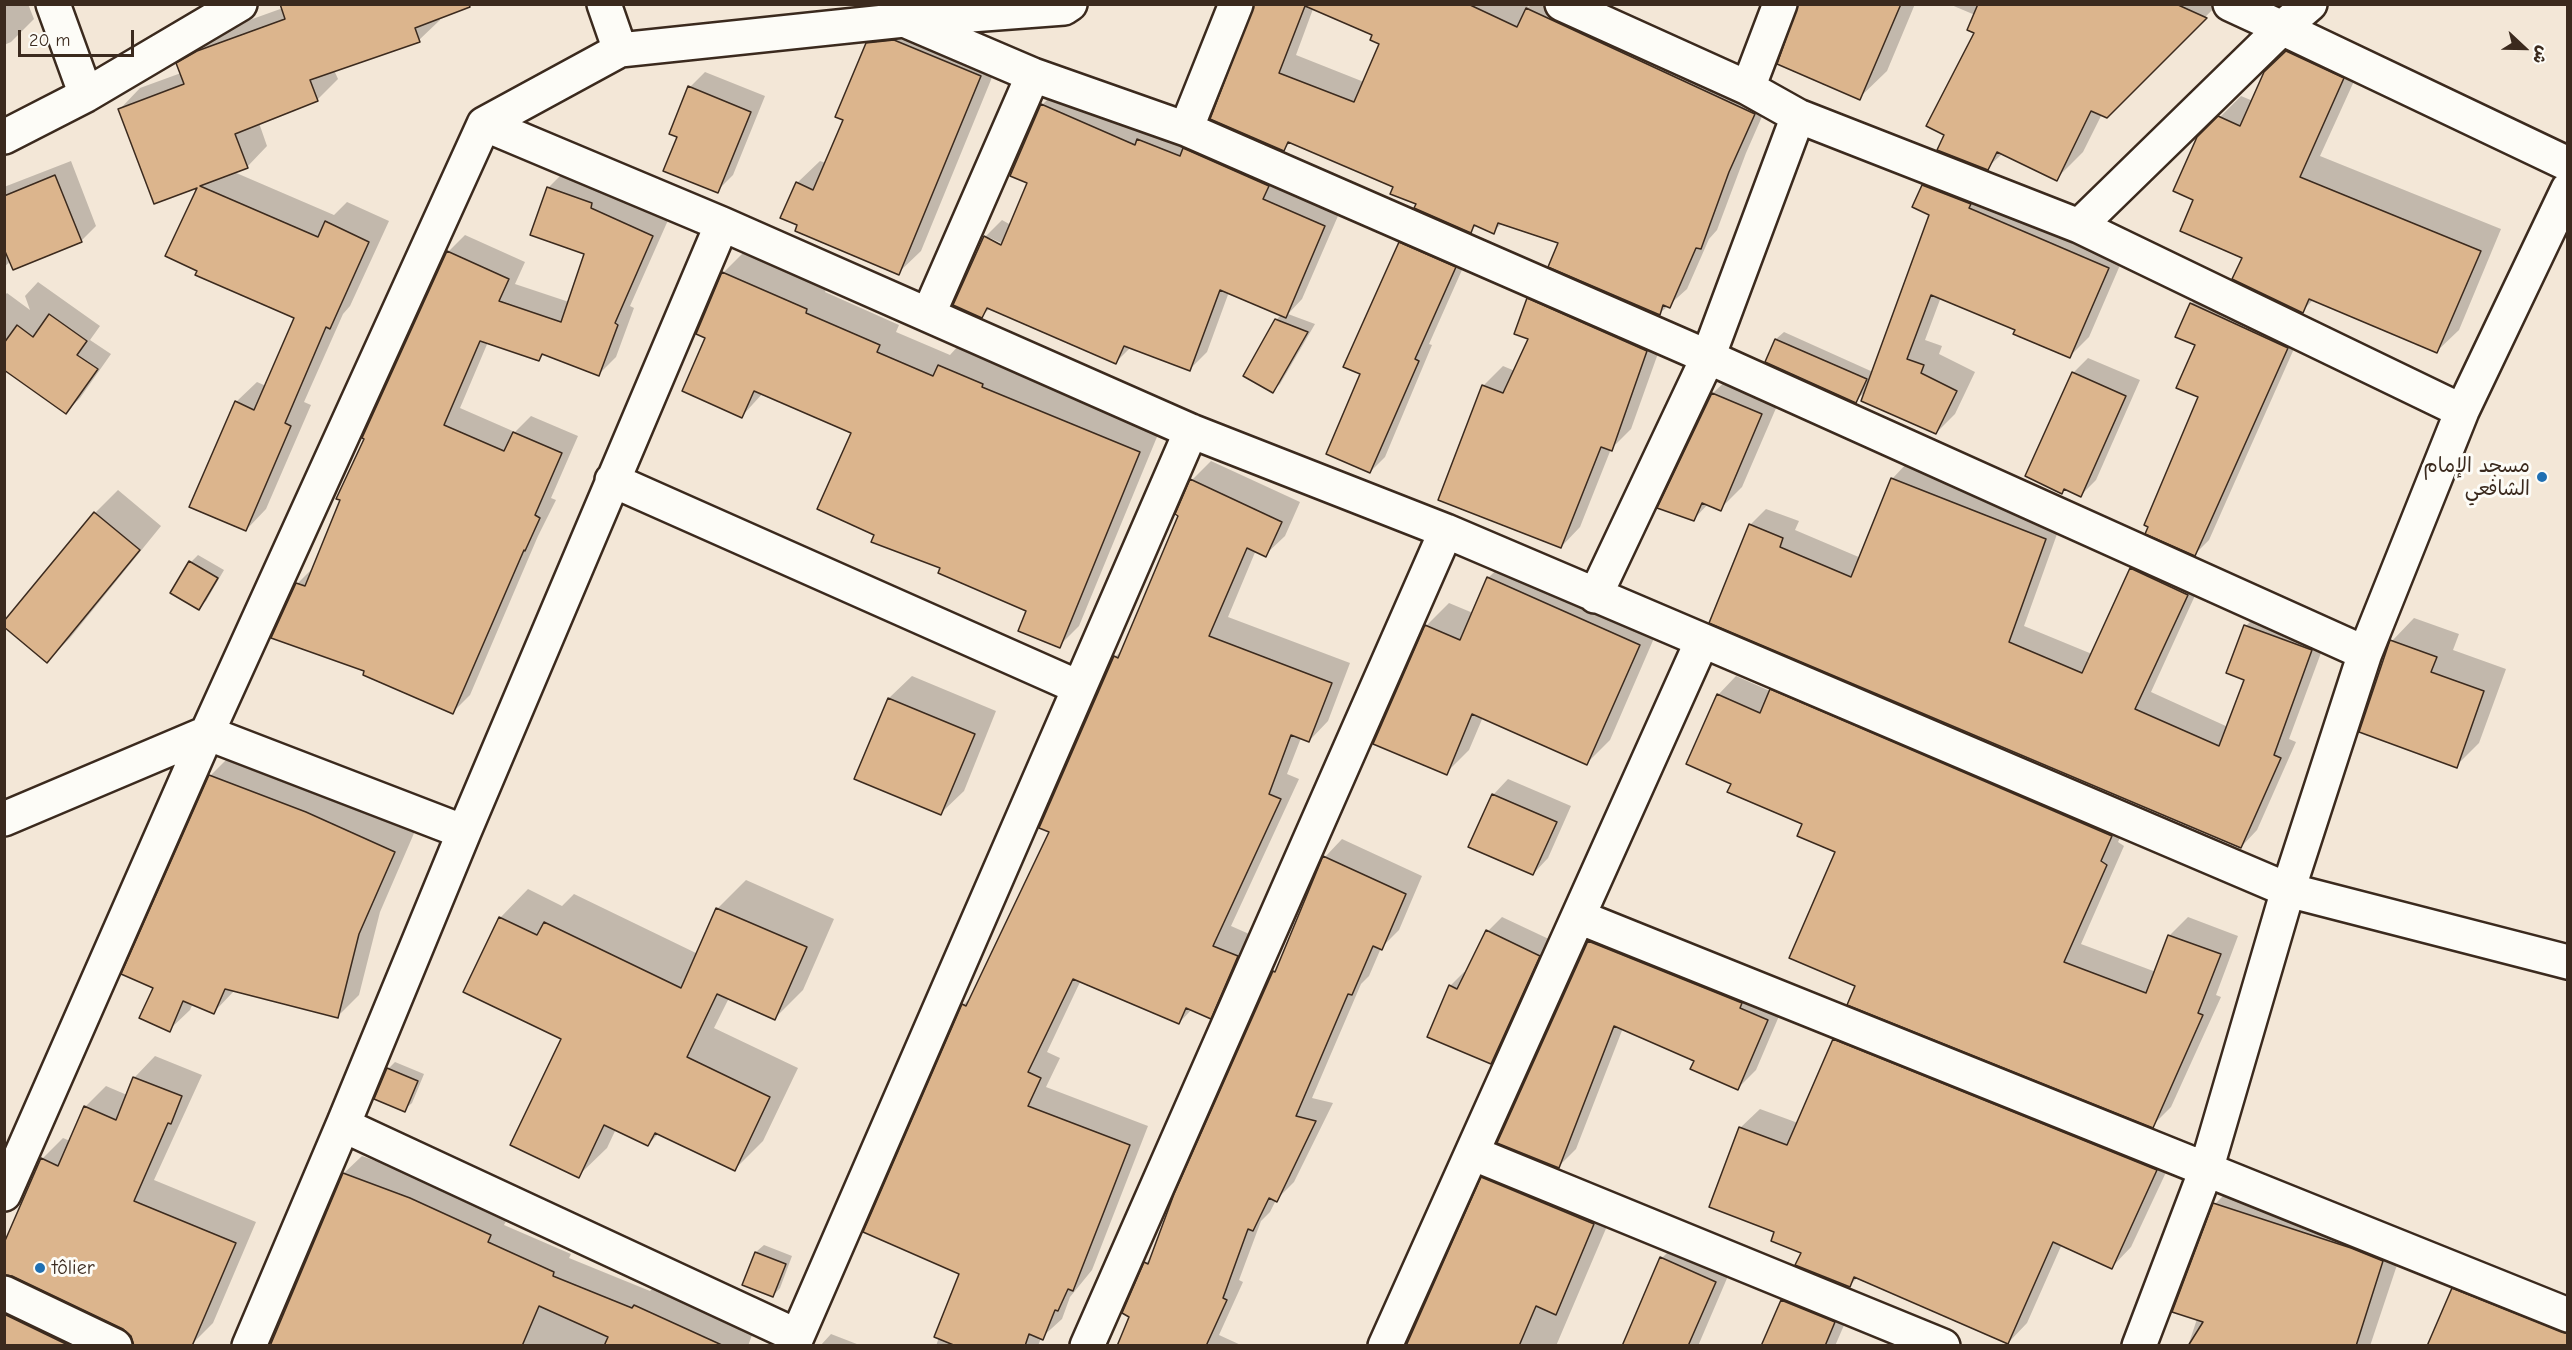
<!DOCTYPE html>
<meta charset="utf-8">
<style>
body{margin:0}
#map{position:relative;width:2572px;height:1350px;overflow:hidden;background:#f3e7d7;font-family:"Comic Neue","Playpen Sans Arabic",sans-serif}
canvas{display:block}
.frame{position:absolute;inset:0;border:6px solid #3b2a1e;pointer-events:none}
.north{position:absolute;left:2494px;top:18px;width:60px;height:60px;-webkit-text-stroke:4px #fdfcf7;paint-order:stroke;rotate:112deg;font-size:16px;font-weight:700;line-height:24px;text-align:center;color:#3b2a1e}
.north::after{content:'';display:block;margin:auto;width:21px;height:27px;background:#3b2a1e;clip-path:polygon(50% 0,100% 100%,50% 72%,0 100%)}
.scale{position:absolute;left:18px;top:30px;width:116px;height:27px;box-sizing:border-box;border:3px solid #3b2a1e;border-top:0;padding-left:8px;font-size:18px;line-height:21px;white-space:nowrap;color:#3b2a1e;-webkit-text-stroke:4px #fdfcf7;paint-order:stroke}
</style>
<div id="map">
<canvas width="2572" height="1350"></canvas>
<div class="frame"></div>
<div class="north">ش</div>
<div class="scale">20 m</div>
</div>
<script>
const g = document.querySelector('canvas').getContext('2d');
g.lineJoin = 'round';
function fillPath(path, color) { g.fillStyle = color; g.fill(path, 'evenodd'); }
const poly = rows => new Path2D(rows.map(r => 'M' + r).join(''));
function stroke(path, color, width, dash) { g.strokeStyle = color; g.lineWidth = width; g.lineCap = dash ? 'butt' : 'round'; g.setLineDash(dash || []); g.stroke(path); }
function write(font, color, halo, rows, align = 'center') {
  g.font = font + ' "Comic Neue","Playpen Sans Arabic",sans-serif'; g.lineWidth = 6; g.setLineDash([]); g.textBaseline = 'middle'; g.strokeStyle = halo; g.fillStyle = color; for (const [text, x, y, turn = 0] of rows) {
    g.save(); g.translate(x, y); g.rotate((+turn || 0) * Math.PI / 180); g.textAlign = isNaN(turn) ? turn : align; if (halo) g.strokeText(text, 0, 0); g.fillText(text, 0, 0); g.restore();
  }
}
fillPath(poly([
 [4,4,28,4,34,19,11,42,4,45],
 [282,4,472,4,439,17,440,20,419,40,334,70,338,79,317,100,259,123,267,146,247,167,234,172,334,215,347,202,389,221,350,306,343,314,304,402,311,405,266,509,246,530,236,402,257,382,266,386,296,317,167,255,200,185,120,109,140,88,181,73,178,64,199,43,219,31,283,8],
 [1256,4,1523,4,1529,7,1531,4,1572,4,1771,96,1746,153,1717,230,1709,239,1687,289,1659,314,1561,242,1503,222,1493,232,1477,225,1470,231,1418,203,1395,186,1291,142,1283,149],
 [1313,9,1374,34,1381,43,1364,82,1296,55],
 [1800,4,1915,4,1887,71,1859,98],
 [1949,4,2218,4,2107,117,2102,114,2083,152,2056,179,2003,153,1987,168,1946,134,1976,32,1975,15],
 [890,21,1002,53,921,251,898,273,797,183,820,161,826,163,845,119,867,44],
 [2308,30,2365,57,2320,156,2501,229,2459,330,2437,351,2314,299,2302,311,2244,257,2195,199,2199,138,2241,96,2253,101,2265,73],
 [705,72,765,96,733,175,717,191,679,136,690,87],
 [1059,88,1341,209,1302,299,1288,314,1315,324,1280,384,1272,391,1276,320,1281,315,1229,292,1207,352,1190,369,1131,347,1116,362,990,308,982,316,985,237,1002,220,1011,225,1029,182,1042,105],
 [990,238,1008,246,1007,249,990,241],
 [71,161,96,226,81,241,11,261,4,267,4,254,10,259,4,245,4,187],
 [1942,167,2127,249,2089,337,2070,356,2017,329,1941,297,1925,340,1942,346,1939,354,1975,372,1955,414,1936,433,1866,391,1855,401,1767,361,1776,339,1784,332,1873,372,1931,214,1923,185],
 [565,171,669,218,630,306,634,308,616,357,599,374,545,353,538,360,488,342,460,408,515,432,531,416,578,436,551,498,556,500,538,536,470,695,453,712,367,670,297,584,315,566,448,252,465,235,525,262,515,284,569,302,586,253,548,188],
 [1415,228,1470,252,1429,344,1432,345,1385,457,1370,472,1362,373,1400,243],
 [743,253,826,289,825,292,899,325,896,332,950,355,959,345,1002,364,1001,366,1159,432,1079,626,1059,646,1028,610,876,534,853,432,763,393,742,416,707,337,723,273],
 [1548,280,1666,331,1631,429,1611,449,1580,527,1561,547,1483,386,1503,366,1515,371,1530,338,1528,299],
 [38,282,100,326,90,340,111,354,80,398,66,412,4,367,4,296,7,293,30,310,25,296],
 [2205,290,2301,333,2209,540,2195,554,2150,526,2200,397,2191,304],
 [2088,358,2140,380,2096,480,2081,495,2066,488,2062,492,2073,373],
 [1735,372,1783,392,1742,487,1720,509,1708,504,1694,519,1659,507,1713,393],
 [1211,461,1300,502,1285,536,1265,555,1256,550,1228,617,1350,663,1328,721,1309,741,1301,738,1287,774,1299,779,1231,926,1256,937,1230,998,1210,1017,1192,1009,1179,1023,1081,980,1047,1052,1060,1058,1046,1087,1148,1126,1092,1270,1070,1297,1062,1319,1041,1338,1038,1346,936,1346,961,1273,963,1005,972,996,1051,832,1115,657,1124,648,1180,515,1192,480],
 [1908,462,2061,523,2024,626,2092,654,2131,569,2148,552,2203,578,2151,692,2228,727,2246,679,2246,626,2262,610,2328,634,2289,739,2296,742,2257,830,2241,847,1711,622,1750,525,1766,509,1799,521,1795,530,1861,558,1892,479],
 [118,490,161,526,70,638,47,661,95,513],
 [198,555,224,570,206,601,198,608,191,562],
 [1511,556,1661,622,1610,740,1587,763,1483,717,1469,750,1446,773,1426,626,1449,603,1473,613,1488,578],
 [2414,618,2459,634,2453,650,2506,669,2479,743,2456,766,2392,641],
 [1789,672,2130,817,2118,842,2124,846,2081,944,2156,972,2169,936,2188,917,2238,936,2216,995,2221,997,2171,1107,2152,1126,1857,986,1836,851,1804,823,1732,783,1718,695,1736,676,1770,691],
 [912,676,996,711,964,791,941,813,856,778,889,698],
 [231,755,415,831,380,912,359,995,338,1016,234,991,214,1012,193,1003,190,1010,169,1030,210,776],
 [1508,779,1571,806,1548,858,1533,874,1493,795],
 [1342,839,1422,876,1399,930,1381,948,1369,976,1361,984,1312,1098,1333,1103,1294,1182,1276,1200,1270,1212,1261,1221,1239,1280,1243,1282,1219,1335,1243,1346,1118,1346,1131,1316,1146,1263,1152,1257,1176,1194,1325,857],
 [746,880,834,919,803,990,775,1018,729,998,714,1028,798,1068,763,1141,734,1170,658,1134,648,1145,616,1129,607,1148,578,1176,563,1039,500,918,528,889,562,906,574,894,698,954,717,909],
 [1502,917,1553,941,1505,1049,1491,1063,1450,986,1464,972,1467,973,1488,931],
 [1607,924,1785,1002,1756,1070,1738,1088,1696,1060,1623,1028,1576,1149,1558,1167,1589,942],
 [1853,1021,2176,1151,2131,1247,2112,1267,2062,1244,2027,1323,2008,1343,1858,1277,1849,1286,1776,1231,1740,1128,1760,1109,1798,1123,1834,1040],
 [155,1056,202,1075,154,1180,256,1222,213,1323,192,1344,185,1346,4,1346,4,1311,135,1343,42,1159,63,1138,70,1141,85,1107,106,1086,127,1095,134,1078],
 [395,1062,424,1074,412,1103,404,1110,388,1069],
 [1509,1152,1619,1198,1556,1346,1407,1346,1483,1178],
 [362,1156,428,1180,508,1217,504,1225,571,1254,569,1258,650,1291,653,1288,752,1335,748,1346,271,1346,344,1173],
 [2238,1181,2406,1238,2370,1346,2188,1346,2197,1319,2215,1204],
 [1681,1239,1734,1262,1698,1346,1623,1346,1662,1258],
 [764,1245,792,1256,780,1288,773,1296,744,1284,756,1252],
 [2476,1266,2568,1303,2568,1346,2453,1289],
 [1802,1281,1854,1302,1835,1346,1763,1346,1782,1301],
 [831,1334,862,1346,820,1346]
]), '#0003');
const building = poly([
 [280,4,469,4,470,7,415,28,420,42,310,80,318,101,235,134,248,168,200,186,318,237,325,221,369,242,330,329,326,327,285,423,291,426,246,531,189,507,235,401,254,410,294,318,195,275,197,271,165,256,197,188,154,204,118,109,184,84,176,63,197,51,285,19,280,4],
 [1254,4,1468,4,1517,27,1526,8,1755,114,1729,172,1701,249,1696,248,1670,308,1663,305,1660,315,1548,267,1558,243,1498,223,1494,234,1474,225,1471,233,1414,208,1416,204,1390,194,1393,187,1288,142,1284,151,1210,119,1254,4],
 [1305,6,1372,35,1370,40,1379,44,1354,102,1279,73,1305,6],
 [1798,4,1901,4,1860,100,1777,64,1798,4],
 [1978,4,2176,4,2207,18,2107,118,2091,111,2057,181,1997,152,1988,170,1937,150,1944,135,1926,126,1974,33,1967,30,1978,4],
 [894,40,981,76,899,275,795,231,797,225,780,218,796,182,813,190,843,120,835,117,866,43,894,40],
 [2286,51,2344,78,2300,177,2481,251,2437,353,2309,299,2303,313,2232,279,2242,258,2180,231,2193,200,2173,191,2197,137,2218,116,2240,126,2264,72,2286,51],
 [688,86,751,112,718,193,663,171,677,137,669,134,688,86],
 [1041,104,1135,145,1137,139,1180,156,1183,148,1269,186,1263,199,1325,226,1286,318,1220,290,1190,371,1124,346,1116,364,987,308,982,318,953,305,984,236,1001,245,1027,183,1010,176,1041,104],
 [55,175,82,242,13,270,4,249,4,196,55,175],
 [1922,185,1971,204,1969,208,2109,268,2070,358,2013,334,2015,330,1931,295,1907,359,1924,365,1921,373,1957,391,1936,434,1861,401,1929,215,1912,207,1922,185],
 [547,187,592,203,591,208,653,236,615,323,618,325,599,376,542,354,539,361,480,341,444,425,504,451,513,432,562,453,535,515,540,518,525,551,524,550,453,714,363,675,364,671,271,638,296,583,305,586,340,500,336,499,364,439,362,438,447,251,509,279,499,301,561,322,584,254,530,235,547,187],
 [1399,242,1456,267,1415,359,1419,361,1370,473,1326,454,1360,374,1343,367,1399,242],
 [722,272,807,309,806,313,880,345,877,352,933,376,938,365,983,384,982,387,1140,452,1060,648,1018,631,1026,611,938,573,940,568,871,542,874,535,817,509,851,433,754,391,742,418,682,391,705,338,696,334,722,272],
 [1527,298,1647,351,1612,451,1601,447,1561,548,1438,500,1482,385,1503,393,1528,339,1514,334,1527,298],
 [2190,303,2288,348,2195,556,2145,534,2148,527,2144,525,2198,397,2176,388,2195,345,2175,337,2190,303],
 [49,314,87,341,77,355,98,369,66,414,4,370,4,343,17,325,33,337,49,314],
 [1275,319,1308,332,1273,393,1243,376,1275,319],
 [1775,339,1867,379,1856,403,1765,362,1775,339],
 [2072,372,2126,396,2081,497,2064,489,2062,494,2025,476,2072,372],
 [1712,393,1762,414,1721,511,1702,503,1694,521,1657,508,1712,393],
 [1891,478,2046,539,2009,642,2082,673,2130,568,2188,595,2135,709,2219,746,2244,680,2226,673,2244,625,2312,650,2274,755,2281,758,2241,848,1709,623,1749,524,1783,538,1780,547,1851,577,1891,478],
 [1190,479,1282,522,1266,557,1247,548,1209,636,1332,683,1309,742,1291,735,1269,794,1281,799,1213,946,1238,956,1211,1019,1186,1008,1179,1024,1073,979,1028,1072,1041,1078,1028,1106,1130,1145,1073,1291,1068,1289,1058,1311,1055,1310,1043,1340,1029,1334,1025,1346,956,1346,934,1337,959,1274,863,1232,962,1004,966,1006,1049,832,1039,828,1114,656,1118,658,1178,516,1175,514,1190,479],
 [94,512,140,550,47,663,4,627,4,621,94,512],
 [189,561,218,578,199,610,170,593,189,561],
 [1487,577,1640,645,1587,765,1472,714,1447,775,1373,744,1425,625,1460,640,1487,577],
 [2390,640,2437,657,2431,672,2484,691,2457,768,2359,732,2390,640],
 [1770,689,2112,836,2101,861,2107,865,2064,962,2146,993,2168,935,2221,954,2198,1013,2203,1015,2153,1128,1847,1005,1855,986,1789,958,1835,852,1797,836,1802,824,1727,792,1731,784,1686,764,1717,694,1760,713,1770,689],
 [888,698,975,734,941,815,854,779,888,698],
 [209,775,306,812,395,852,359,934,338,1018,225,989,214,1014,183,1001,170,1032,139,1018,153,988,121,974,209,775],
 [1492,794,1557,822,1533,875,1468,847,1492,794],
 [1323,856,1406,894,1382,950,1373,946,1352,995,1348,994,1296,1116,1316,1121,1277,1202,1269,1198,1253,1231,1248,1229,1223,1298,1227,1300,1206,1346,1117,1346,1129,1317,1122,1313,1144,1262,1148,1264,1174,1194,1273,971,1275,972,1323,856],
 [716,908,807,947,775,1020,717,994,687,1057,770,1097,735,1171,655,1133,648,1146,604,1125,579,1178,510,1145,561,1039,463,992,499,917,537,935,544,922,681,988,716,908],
 [1486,930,1540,956,1491,1064,1427,1037,1449,985,1457,989,1486,930],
 [1588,941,1742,1003,1740,1008,1768,1020,1738,1090,1690,1069,1694,1061,1614,1026,1559,1168,1497,1143,1588,941],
 [1833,1039,2157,1170,2112,1269,2053,1242,2008,1344,1854,1277,1850,1287,1795,1265,1801,1253,1771,1241,1774,1232,1709,1207,1739,1127,1787,1145,1833,1039],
 [387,1068,418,1081,405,1112,374,1099,387,1068],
 [133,1077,182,1096,171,1124,168,1123,134,1201,236,1243,192,1346,134,1346,131,1336,123,1329,12,1276,4,1275,4,1243,41,1158,58,1166,84,1106,116,1120,133,1077],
 [343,1173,410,1198,491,1235,488,1242,554,1272,553,1276,632,1308,634,1305,724,1346,604,1346,608,1337,539,1306,522,1346,270,1346,343,1173],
 [1481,1177,1594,1224,1556,1315,1536,1306,1519,1346,1406,1346,1481,1177],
 [2213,1203,2351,1248,2383,1261,2356,1346,2188,1346,2203,1322,2172,1312,2213,1203],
 [755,1252,786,1264,773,1297,742,1285,755,1252],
 [1660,1257,1716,1282,1688,1346,1622,1346,1660,1257],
 [2452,1288,2568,1334,2568,1346,2427,1346,2452,1288],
 [1781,1300,1835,1322,1825,1346,1761,1346,1781,1300],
 [4,1314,70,1346,4,1346,4,1314]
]);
fillPath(building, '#dcb58d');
stroke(building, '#3b2a1e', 1.5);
const street = poly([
 [53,4,86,95],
 [1562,4,1748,88,1780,4],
 [2310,4,2282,28,2568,164],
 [909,22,1033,75,1186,129,1236,4],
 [620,50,904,20,1064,8,1070,4],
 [1748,88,1798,116,2079,226,2282,28,2230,4],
 [484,124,722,224,1191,431,1446,531,2288,890,2568,962],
 [1186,129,1708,357,2365,653],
 [4,137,86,95,240,4],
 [2079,226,2462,411],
 [929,313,1033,75],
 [612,480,1078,687],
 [1595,596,1708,357,1798,116],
 [4,819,207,733,464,832],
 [1579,917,2568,1315],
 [343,1125,464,832,722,224],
 [1472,1153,1943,1346],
 [4,1194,207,733,484,124,620,50,604,4],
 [4,1293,115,1346],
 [249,1346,343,1125,797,1336],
 [793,1346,1191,431],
 [1087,1346,1446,531],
 [1385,1346,1702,641],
 [2139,1346,2206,1170,2288,890,2365,653,2462,411,2568,189]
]);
stroke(street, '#3b2a1e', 38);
stroke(street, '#fdfcf7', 33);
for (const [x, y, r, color] of [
 [2542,477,6,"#1f6fb2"],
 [40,1268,6,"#1f6fb2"]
]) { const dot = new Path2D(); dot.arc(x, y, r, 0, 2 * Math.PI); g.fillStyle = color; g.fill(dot); stroke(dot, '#fdfcf7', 2); }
write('20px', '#3b2a1e', '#fdfcf7', [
 ["مسجد الإمام",2530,466],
 ["الشافعي",2530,489],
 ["tôlier",52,1268,"left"]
], 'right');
</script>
